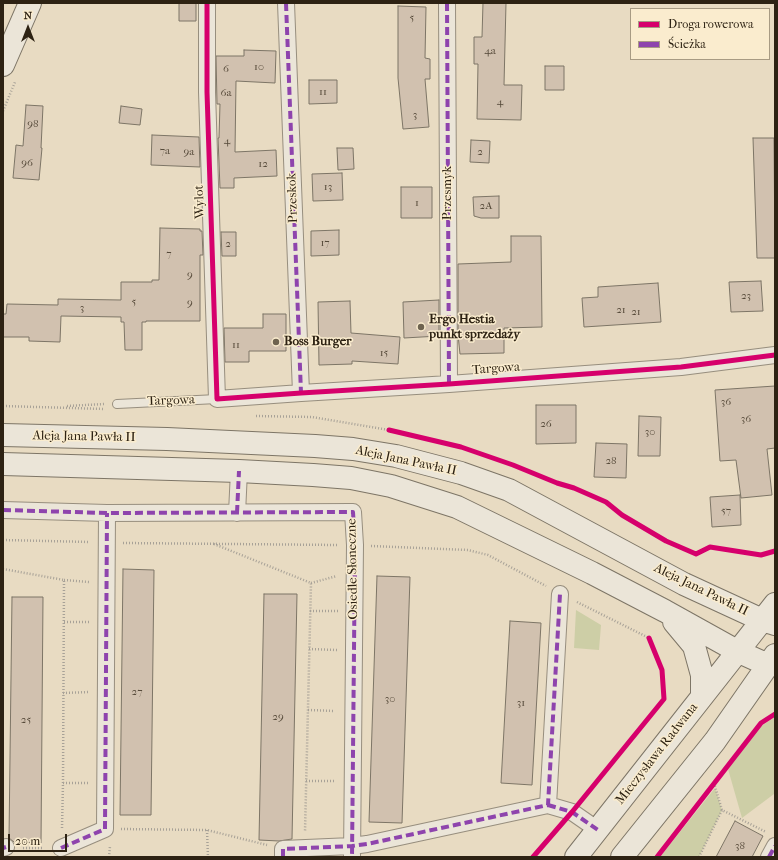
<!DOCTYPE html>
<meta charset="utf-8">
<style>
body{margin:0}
#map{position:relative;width:778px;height:860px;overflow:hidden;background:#e8dbc2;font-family:"IM FELL French Canon",serif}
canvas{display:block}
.frame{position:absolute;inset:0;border:4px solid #2d2213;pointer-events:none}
.legend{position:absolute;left:630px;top:8px;width:140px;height:52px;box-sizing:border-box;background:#faecce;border:1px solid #a89b83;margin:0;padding:5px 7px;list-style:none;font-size:12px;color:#2d2213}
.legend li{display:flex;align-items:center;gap:8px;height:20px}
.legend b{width:20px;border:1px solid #a89b83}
.north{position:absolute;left:8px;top:8px;width:40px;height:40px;-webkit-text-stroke:3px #faecce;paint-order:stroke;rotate:0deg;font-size:11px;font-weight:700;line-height:16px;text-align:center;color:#2d2213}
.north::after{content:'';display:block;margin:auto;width:14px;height:18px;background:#2d2213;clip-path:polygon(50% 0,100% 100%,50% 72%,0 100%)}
.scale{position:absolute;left:8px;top:834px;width:59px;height:18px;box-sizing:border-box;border:2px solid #2d2213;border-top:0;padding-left:5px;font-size:12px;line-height:14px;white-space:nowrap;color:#2d2213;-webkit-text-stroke:3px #faecce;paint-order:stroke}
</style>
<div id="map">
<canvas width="778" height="860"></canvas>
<div class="frame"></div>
<ul class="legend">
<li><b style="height:5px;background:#d6006c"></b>Droga rowerowa</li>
<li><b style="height:5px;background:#8e44ad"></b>Ścieżka</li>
</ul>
<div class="north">N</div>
<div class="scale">20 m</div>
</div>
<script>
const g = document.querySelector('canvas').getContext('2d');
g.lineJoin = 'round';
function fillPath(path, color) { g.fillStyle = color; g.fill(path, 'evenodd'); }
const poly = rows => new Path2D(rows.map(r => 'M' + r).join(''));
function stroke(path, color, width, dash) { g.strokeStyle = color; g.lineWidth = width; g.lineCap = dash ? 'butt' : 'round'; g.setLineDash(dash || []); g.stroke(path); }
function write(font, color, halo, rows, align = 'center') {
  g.font = font + ' "IM FELL French Canon",serif'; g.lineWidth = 3; g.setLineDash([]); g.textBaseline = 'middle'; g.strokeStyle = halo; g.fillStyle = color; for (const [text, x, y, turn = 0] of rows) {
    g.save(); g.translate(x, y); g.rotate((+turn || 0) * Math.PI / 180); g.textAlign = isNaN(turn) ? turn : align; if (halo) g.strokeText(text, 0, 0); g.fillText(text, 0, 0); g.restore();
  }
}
fillPath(poly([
 [576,610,601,625,599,650,574,648],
 [775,717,775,794,774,794,742,818,728,769,760,727],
 [715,788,722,810,699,857,660,857]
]), '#cdcea6');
const building = poly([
 [179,3,196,3,196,21,179,21,179,3],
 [483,3,506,3,504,85,522,85,521,120,477,119,478,64,474,64,474,37,482,37,483,3],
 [398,6,426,7,425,58,430,59,430,79,425,79,429,127,403,129,398,78,398,6],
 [244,50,276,51,275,83,236,81,235,152,276,150,277,176,234,178,234,188,220,188,218,138,219,138,220,104,217,104,216,56,244,56,244,50],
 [545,66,564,66,564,90,545,90,545,66],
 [309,80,337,80,337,103,309,104,309,80],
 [26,105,43,106,41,148,42,148,39,180,13,178,16,145,23,146,26,105],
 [121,106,142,109,140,125,119,123,121,106],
 [152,135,199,137,200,167,151,165,152,135],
 [753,138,774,138,775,258,757,258,753,138],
 [471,140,490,141,489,163,470,162,471,140],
 [337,148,353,148,354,169,338,170,337,148],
 [342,173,343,200,313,201,312,174,342,173],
 [401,187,432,187,432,218,401,218,401,187],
 [499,196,499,218,481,218,474,216,473,197,499,196],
 [160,228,200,229,200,231,202,231,203,255,200,255,200,321,146,321,146,322,142,322,142,350,125,350,124,322,121,322,121,317,61,316,60,342,29,341,29,337,3,337,3,314,6,314,7,304,58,305,58,299,121,300,121,282,152,282,152,280,159,280,160,228],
 [339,230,339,255,311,256,311,231,339,230],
 [221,232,236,232,236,256,222,256,221,232],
 [511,236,541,236,542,327,504,328,504,353,460,354,458,335,458,264,511,262,511,236],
 [761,281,763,311,731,312,729,282,761,281],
 [658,283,661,322,584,327,582,298,598,297,598,287,658,283],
 [439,300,439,336,404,338,403,302,439,300],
 [350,301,351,333,400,337,398,364,352,361,352,364,319,365,318,302,350,301],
 [263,314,286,314,286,351,249,351,249,362,225,362,224,328,263,328,263,314],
 [775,386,775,448,767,449,772,495,741,498,736,460,720,461,715,390,775,386],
 [536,405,576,405,576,443,536,444,536,405],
 [639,416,661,417,660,456,638,456,639,416],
 [596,443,627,444,626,478,594,477,596,443],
 [740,495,741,525,712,527,710,497,740,495],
 [123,569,154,570,151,815,120,815,123,569],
 [377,576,410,577,402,823,369,822,377,576],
 [264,594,297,594,292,839,279,841,259,840,264,594],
 [12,597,43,597,41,843,14,842,9,838,12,597],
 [510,621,541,623,532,785,501,783,510,621],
 [735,821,763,836,752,857,716,857,735,821]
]);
fillPath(building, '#d1c1af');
stroke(building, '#7d7566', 1);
const service = poly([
 [117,404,217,399]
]);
const minor = poly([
 [207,3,207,92,217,399,301,393,449,384,681,367,775,355],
 [286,3,301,393],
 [447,3,449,384],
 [3,510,107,513,353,512,355,545,352,857],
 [237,513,239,471],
 [548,805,572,812,598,830],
 [3,848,6,847],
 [61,848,105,829,107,513],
 [283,857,283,849,352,846,367,844,548,805,560,594],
 [769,857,775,846]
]);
const secondary = poly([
 [3,65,30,3],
 [3,435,167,439,315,446,353,449,396,456,461,473,509,490,684,584,762,620,775,624],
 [3,464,239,471,313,475,351,478,391,486,457,507,592,573,665,611,737,651,768,665],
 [674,622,694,646,702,675,702,696],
 [576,857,775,604],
 [622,857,715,741,775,655]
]);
stroke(service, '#978e7e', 10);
stroke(minor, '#978e7e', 18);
stroke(secondary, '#7d7566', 24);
stroke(poly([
 [3,111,15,82],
 [3,406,105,409],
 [67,406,104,404],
 [256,416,312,417,389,430],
 [3,540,90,542],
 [123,543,338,545],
 [214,544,311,583,305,832],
 [371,546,468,550,488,555,546,586],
 [3,569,64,580,63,783,62,828],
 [64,580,89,582],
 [311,583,337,576],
 [577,602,649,638],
 [310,611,338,611],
 [64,622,90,622],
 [309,649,337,650],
 [63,693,89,692],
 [308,710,335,711],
 [306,781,336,781],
 [63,783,89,783],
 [714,783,722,810,766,832],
 [121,829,207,830,267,845],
 [207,830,208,857],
 [23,848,44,848],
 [109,857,110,846],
 [699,857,722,810]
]), '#a7a197', 2.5, [1, 2]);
stroke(service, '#ebe5d8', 8);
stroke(minor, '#ebe5d8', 16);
stroke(secondary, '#ebe5d8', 22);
stroke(poly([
 [286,3,301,393],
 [447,3,449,384],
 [3,510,107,513,353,512,355,545,352,857],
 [237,513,239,471],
 [548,805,572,812,598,830],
 [3,848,6,847],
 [61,848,105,829,107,513],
 [283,857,283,849,352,846,367,844,548,805,560,594],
 [769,857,775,846]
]), '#8e44ad', 4, [8, 4]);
stroke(poly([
 [207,3,207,92,217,399,301,393,449,384,681,367,775,355],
 [389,430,461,447,513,465,557,483,574,488,606,502,622,515,666,541,696,554,710,547,761,555,775,551],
 [533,857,572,812,664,699,662,670,649,638],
 [657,857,761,723,775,714]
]), '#d6006c', 5);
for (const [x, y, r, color] of [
 [421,327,4,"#6e6350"],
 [276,342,4,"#6e6350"]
]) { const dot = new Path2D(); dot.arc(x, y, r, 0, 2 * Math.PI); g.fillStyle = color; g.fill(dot); stroke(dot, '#faecce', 1.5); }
write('11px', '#564a3a', null, [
 ["5",412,18],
 ["4a",490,51],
 ["10",259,67],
 ["6",226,69],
 ["11",323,92],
 ["6a",226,93],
 ["4",500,102],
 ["3",415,115],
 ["98",33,124],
 ["4",227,141],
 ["7a",165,151],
 ["9a",189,152],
 ["2",480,152],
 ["96",27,163],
 ["12",263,164],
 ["13",328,187],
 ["1",417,203],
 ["2A",486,206],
 ["17",325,243],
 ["2",228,244],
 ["7",169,254],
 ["9",190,275],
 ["23",746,296],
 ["5",134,302],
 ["9",190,303],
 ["3",82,308],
 ["21",621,310],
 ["21",636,312],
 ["11",236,345],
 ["15",384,353],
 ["36",726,402],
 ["36",746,419],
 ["26",546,424],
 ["30",650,432],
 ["28",611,461],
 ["57",726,511],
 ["27",137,692],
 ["30",390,699],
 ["31",521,703],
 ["29",278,717],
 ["25",26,720],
 ["38",740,846]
]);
write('13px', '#2d2213', '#faecce', [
 ["Przesmyk",448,193,-90],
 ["Przeskok",293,198,-92],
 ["Wylot",200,202,-92],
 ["Targowa",496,369,-4],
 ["Targowa",171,401,-2],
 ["Aleja Jana Pawła II",84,437,1],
 ["Aleja Jana Pawła II",406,461,12],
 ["Osiedle Słoneczne",353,569,-91],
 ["Aleja Jana Pawła II",701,590,26],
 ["Mieczysława Radwana",657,754,-52]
]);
write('bold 13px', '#2d2213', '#faecce', [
 ["Ergo Hestia",429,320],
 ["punkt sprzedaży",429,335],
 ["Boss Burger",284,342]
], 'left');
</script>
